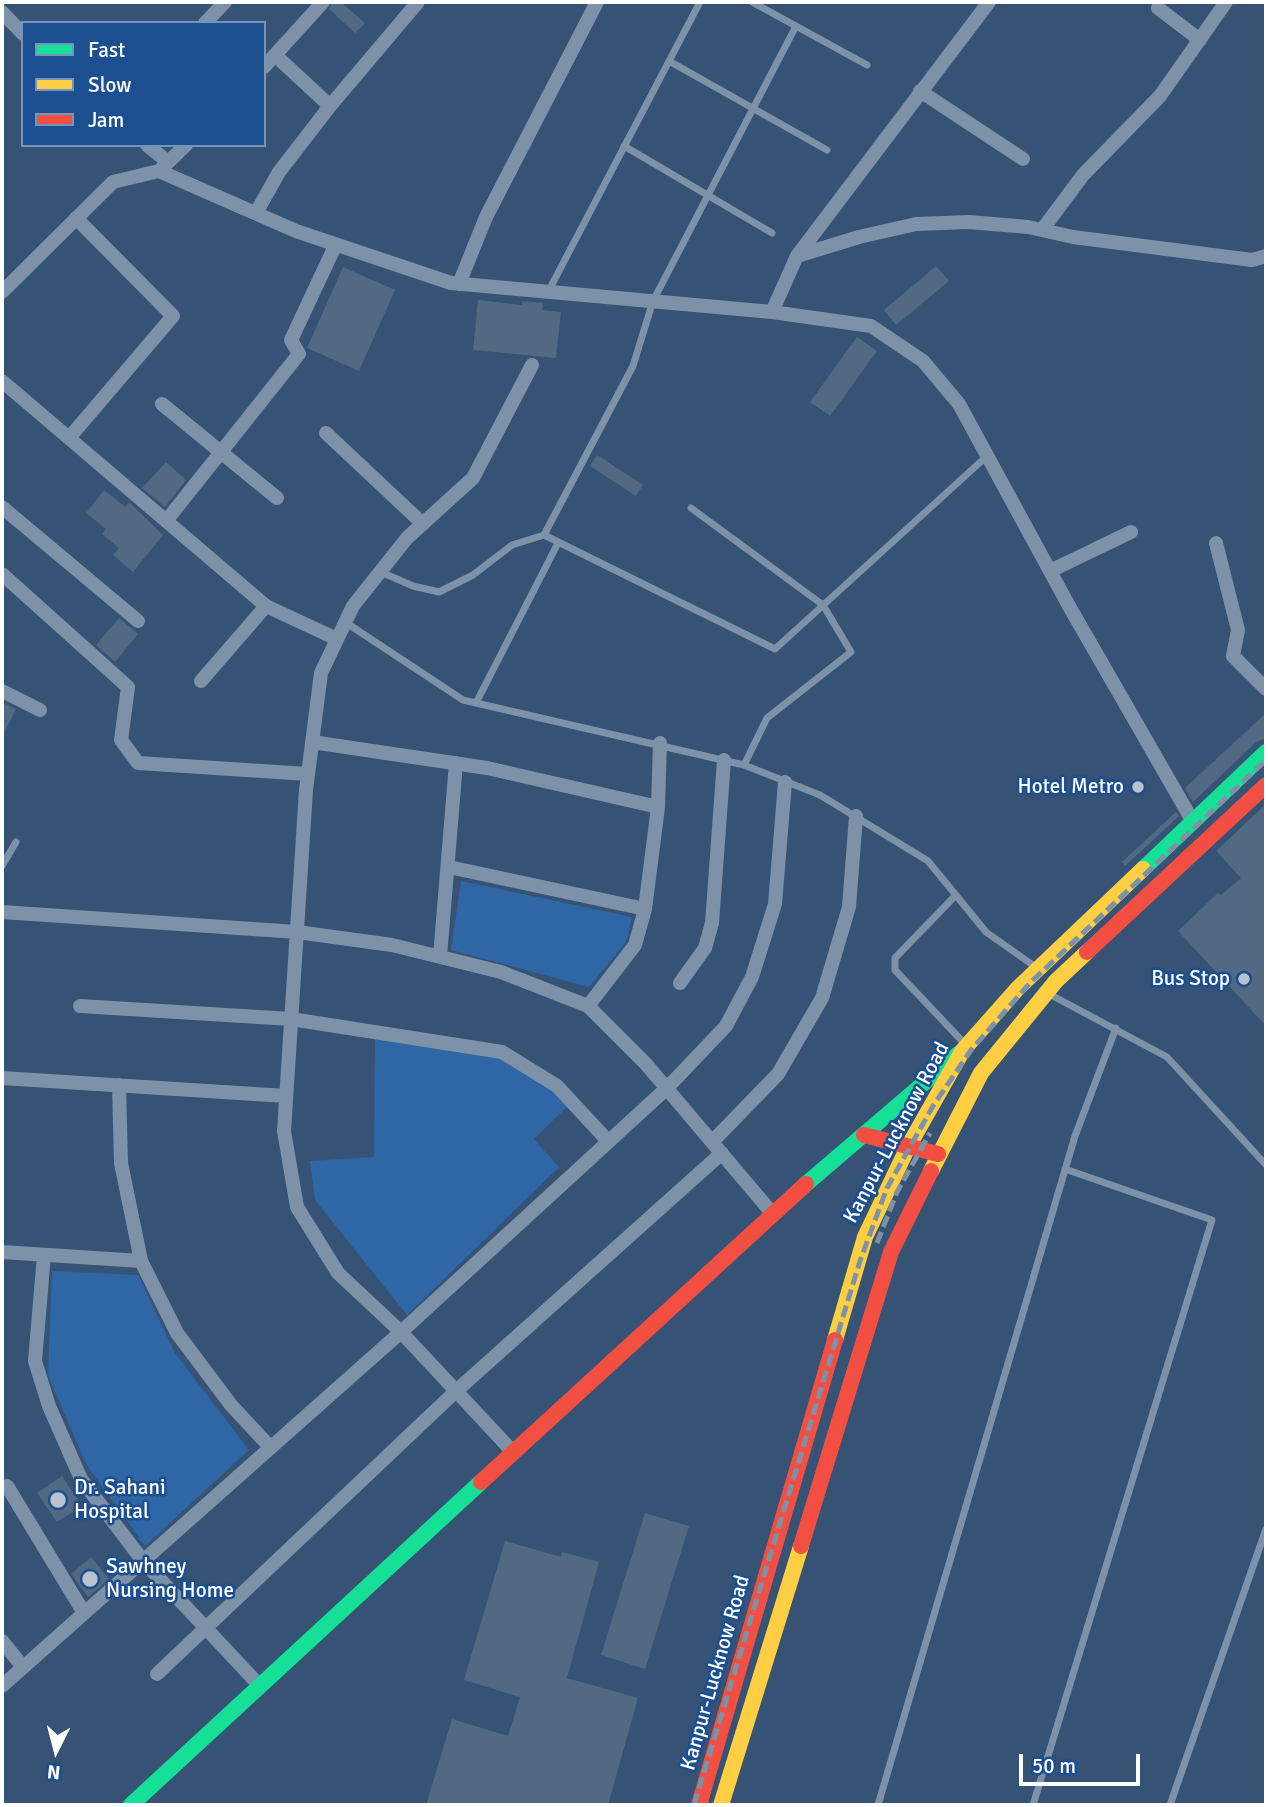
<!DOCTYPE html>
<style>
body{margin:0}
#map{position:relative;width:1268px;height:1807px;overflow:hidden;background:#365274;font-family:Signika,sans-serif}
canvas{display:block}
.frame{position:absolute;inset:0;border:4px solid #fff;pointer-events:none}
.legend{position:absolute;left:21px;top:21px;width:245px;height:126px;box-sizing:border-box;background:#1b4f8f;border:2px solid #7695bc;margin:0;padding:9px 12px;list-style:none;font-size:21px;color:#fff}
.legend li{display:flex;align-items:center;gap:14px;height:35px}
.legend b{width:35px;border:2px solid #7695bc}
.north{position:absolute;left:21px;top:1716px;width:70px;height:70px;-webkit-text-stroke:5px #1b4f8f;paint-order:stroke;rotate:186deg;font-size:19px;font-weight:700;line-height:28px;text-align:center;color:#fff}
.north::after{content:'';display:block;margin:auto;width:24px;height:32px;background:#fff;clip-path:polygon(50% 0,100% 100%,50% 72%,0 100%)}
.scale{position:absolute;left:1019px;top:1754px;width:121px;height:32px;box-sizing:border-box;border:4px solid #fff;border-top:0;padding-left:9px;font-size:21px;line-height:24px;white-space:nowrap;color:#fff;-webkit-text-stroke:5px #1b4f8f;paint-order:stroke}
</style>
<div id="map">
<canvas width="1268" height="1807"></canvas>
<div class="frame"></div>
<ul class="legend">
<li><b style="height:9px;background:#16e098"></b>Fast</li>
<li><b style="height:9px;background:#ffcf43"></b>Slow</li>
<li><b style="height:9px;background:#f24e42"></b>Jam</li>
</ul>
<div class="north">N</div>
<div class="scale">50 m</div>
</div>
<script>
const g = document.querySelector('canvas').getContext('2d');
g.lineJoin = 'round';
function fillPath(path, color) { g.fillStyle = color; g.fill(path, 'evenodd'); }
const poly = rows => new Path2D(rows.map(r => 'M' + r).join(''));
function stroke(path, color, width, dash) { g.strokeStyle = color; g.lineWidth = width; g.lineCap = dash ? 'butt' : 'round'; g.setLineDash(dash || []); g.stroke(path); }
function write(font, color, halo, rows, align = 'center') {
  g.font = font + ' Signika,sans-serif'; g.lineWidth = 5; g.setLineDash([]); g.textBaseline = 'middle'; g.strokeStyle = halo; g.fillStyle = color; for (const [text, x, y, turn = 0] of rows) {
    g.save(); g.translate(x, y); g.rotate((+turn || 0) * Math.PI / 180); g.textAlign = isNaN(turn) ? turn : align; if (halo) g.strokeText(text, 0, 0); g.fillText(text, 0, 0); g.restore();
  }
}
fillPath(poly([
 [461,881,632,917,626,942,589,987,451,950],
 [375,1028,475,1046,527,1065,568,1106,534,1139,559,1167,407,1315,315,1200,310,1161,374,1157],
 [52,1271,138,1275,175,1353,249,1450,145,1546,86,1464,48,1375]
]), '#2f66a5');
fillPath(poly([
 [332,2,341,2,365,23,355,33,329,9],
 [936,266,949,281,896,325,884,310],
 [343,267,395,290,359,371,307,348],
 [478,300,522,305,522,301,543,303,542,310,561,312,556,358,473,350],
 [857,337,877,351,830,416,810,402],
 [597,455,643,485,636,496,590,466],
 [166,462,186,480,165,507,142,488],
 [104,490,125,507,129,502,163,535,133,572,113,555,119,548,102,534,106,529,86,513],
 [119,618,138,634,115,662,96,645],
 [2,702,16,709,2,737],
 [1266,713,1266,738,1256,742,1193,802,1185,788],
 [1266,804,1266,1026,1178,931,1218,893,1221,895,1241,878,1216,851],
 [1176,812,1179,816,1125,866,1122,862],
 [62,1476,82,1506,57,1522,37,1493],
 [645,1513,689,1526,645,1669,601,1655],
 [505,1541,561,1557,562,1552,599,1562,567,1678,638,1698,608,1805,426,1805,452,1719,508,1736,520,1697,464,1680],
 [91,1557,109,1579,88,1597,71,1574]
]), '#526984');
stroke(poly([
 [752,2,867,65],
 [669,61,827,150],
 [624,146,772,233],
 [548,292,700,2],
 [691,508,823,605,851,652,767,718,744,765],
 [544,535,775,649,987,456],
 [381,572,413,586,439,592,473,575,512,545,544,535,633,366,653,301,796,26],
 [345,622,463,700,744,765,820,795,928,861,986,932,1037,968],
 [476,703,558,543],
 [2,866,16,842],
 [955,896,895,958,895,970,964,1043],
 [1051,995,1167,1057,1266,1165],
 [878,1805,1075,1136,1116,1028],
 [1033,1805,1212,1220,1065,1169],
 [1170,1805,1266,1529]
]), '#7d92a8', 7);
stroke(poly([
 [1158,8,1200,40],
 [2,12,23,34],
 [205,23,225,2],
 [275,55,330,106],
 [264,67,323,2],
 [920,91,1023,159],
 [147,145,168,162],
 [159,171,296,231,451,283,772,312,871,326,923,361,959,404,1069,606,1192,820],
 [256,213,279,172,330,106,418,2],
 [1042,230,1083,175,1160,96,1226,2],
 [797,256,989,2],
 [459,284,486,217,597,2],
 [2,292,113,182,159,171,186,145],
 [772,312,797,256,859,237,916,224,969,222,1028,227,1073,237,1252,260,1266,256],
 [2,381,266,606,337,639],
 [162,404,277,498],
 [326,433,423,524],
 [69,438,173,316,76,218],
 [2,507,138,621],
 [166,521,299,354,291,340,336,244],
 [1216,543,1238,630,1233,656,1266,689],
 [1050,571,1131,532],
 [2,574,128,687,121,740,138,763,308,774],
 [201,681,266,606],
 [2,691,40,710],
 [312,742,487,768,658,807],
 [449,867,645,909],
 [2,912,297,932,392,945,501,972,588,1006,646,1064,772,1213],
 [440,956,456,763],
 [680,983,705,948,712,923,724,760],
 [80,1006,291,1019,502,1052,557,1086,608,1141],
 [588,1006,635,945,645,909,658,807,660,743],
 [2,1078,286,1096],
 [119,1085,121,1163,141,1261,177,1333,231,1405,270,1447],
 [712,1142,778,1074,822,998,849,907,856,816],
 [2,1252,141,1261],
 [44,1255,35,1361,49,1406,81,1479,143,1561,259,1685],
 [513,1452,401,1332,338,1273,297,1207,284,1131,306,790,321,673,353,606,407,538,473,478,532,365],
 [7,1486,84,1613],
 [2,1641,23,1667],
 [157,1674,455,1392,722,1153],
 [2,1686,401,1332,667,1088,726,1026,752,977,775,904,785,782]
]), '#7d92a8', 14);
stroke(poly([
 [1143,869,1266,752],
 [806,1184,958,1054],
 [131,1805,481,1482]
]), '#16e098', 16);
stroke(poly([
 [931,1171,981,1073,1056,981,1087,952],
 [835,1340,865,1237,908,1147,963,1050,1018,988,1143,869],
 [721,1805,801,1546]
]), '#ffcf43', 16);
stroke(poly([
 [1087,952,1266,785],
 [864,1135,938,1154],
 [481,1482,806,1184],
 [801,1546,891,1252,931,1171],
 [699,1805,835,1340]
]), '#f24e42', 16);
stroke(poly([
 [877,1243,897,1192,930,1133],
 [694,1805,860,1261,887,1188,933,1106,971,1050,1030,983,1266,760]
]), '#7e92a7', 5, [12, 5]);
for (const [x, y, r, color] of [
 [1138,787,7,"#b9c2ce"],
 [1244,979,7,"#b9c2ce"],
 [58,1500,9,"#b9c2ce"],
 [90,1579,9,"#b9c2ce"]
]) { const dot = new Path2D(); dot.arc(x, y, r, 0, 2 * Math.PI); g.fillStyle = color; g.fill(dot); stroke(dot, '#1b4f8f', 2.5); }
write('21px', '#fff', '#1b4f8f', [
 ["Hotel Metro",1124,787],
 ["Bus Stop",1230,979],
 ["Dr. Sahani",74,1488,"left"],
 ["Hospital",74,1512,"left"],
 ["Sawhney",106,1567,"left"],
 ["Nursing Home",106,1591,"left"]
], 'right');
write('21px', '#fff', '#1b4f8f', [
 ["Kanpur-Lucknow Road",897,1133,-62],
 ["Kanpur-Lucknow Road",716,1673,-74]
]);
</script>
